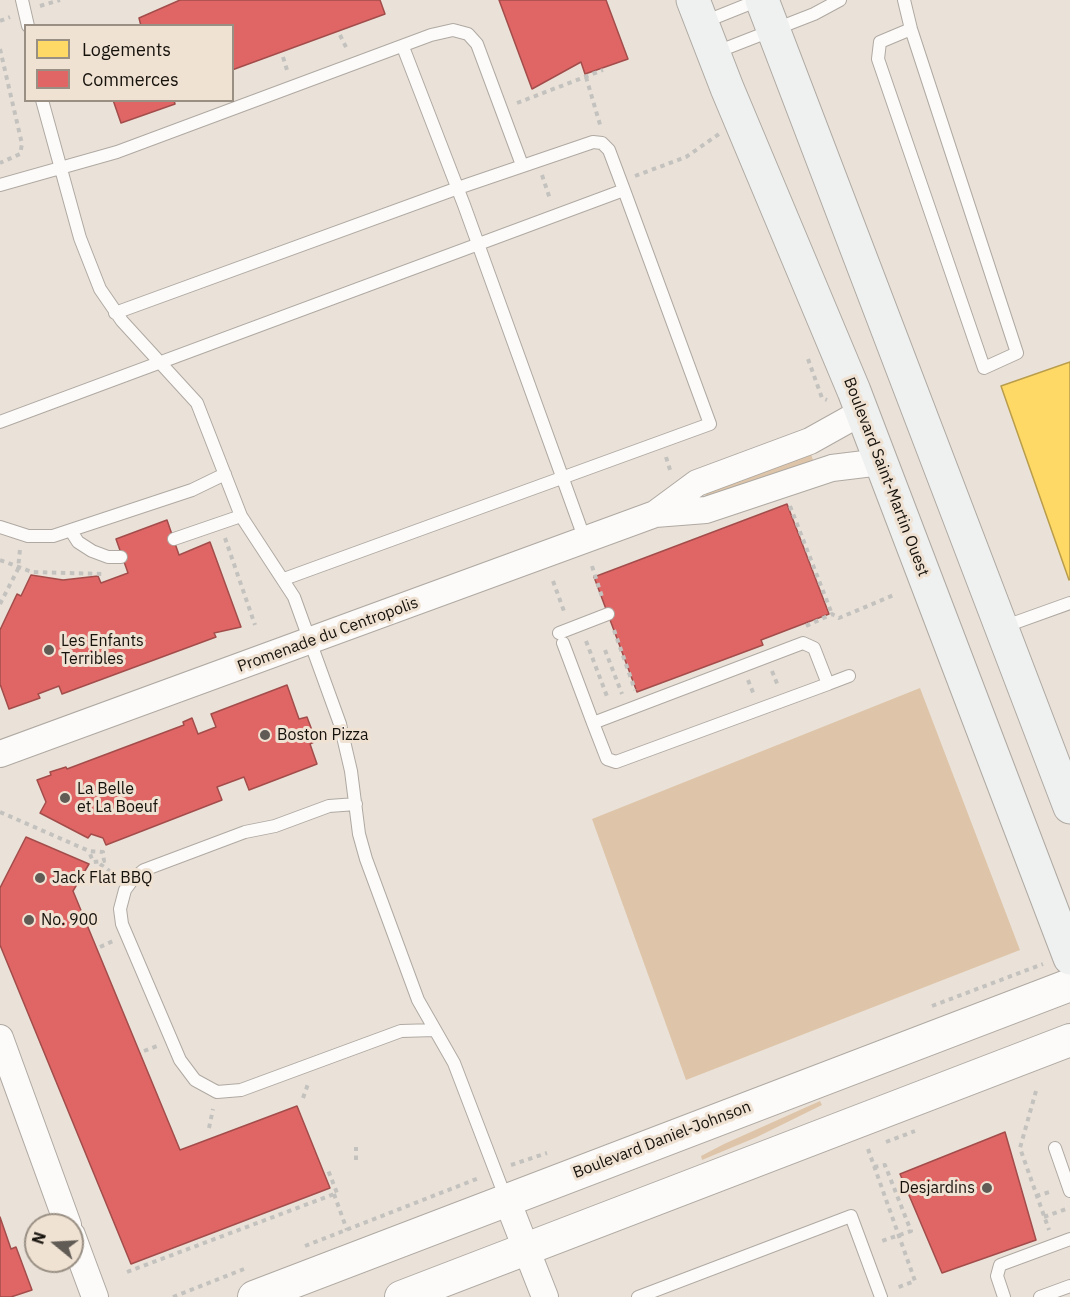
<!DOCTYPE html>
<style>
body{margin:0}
#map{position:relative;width:1070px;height:1297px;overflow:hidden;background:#eae2d9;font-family:"IBM Plex Sans",sans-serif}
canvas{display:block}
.legend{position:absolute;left:24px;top:24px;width:210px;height:78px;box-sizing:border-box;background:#f0e2d3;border:2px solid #998f83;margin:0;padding:8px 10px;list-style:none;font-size:18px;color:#16120c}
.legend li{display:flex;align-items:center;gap:12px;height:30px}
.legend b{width:30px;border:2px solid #998f83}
.north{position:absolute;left:24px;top:1213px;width:60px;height:60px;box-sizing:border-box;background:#f0e2d3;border:2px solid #998f83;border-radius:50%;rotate:288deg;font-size:16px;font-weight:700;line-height:24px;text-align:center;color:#16120c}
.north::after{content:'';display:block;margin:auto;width:21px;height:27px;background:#605b54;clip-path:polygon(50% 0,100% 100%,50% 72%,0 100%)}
</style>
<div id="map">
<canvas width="1070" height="1297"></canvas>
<ul class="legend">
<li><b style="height:16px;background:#ffd966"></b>Logements</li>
<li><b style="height:16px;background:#e06666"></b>Commerces</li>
</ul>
<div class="north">N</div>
</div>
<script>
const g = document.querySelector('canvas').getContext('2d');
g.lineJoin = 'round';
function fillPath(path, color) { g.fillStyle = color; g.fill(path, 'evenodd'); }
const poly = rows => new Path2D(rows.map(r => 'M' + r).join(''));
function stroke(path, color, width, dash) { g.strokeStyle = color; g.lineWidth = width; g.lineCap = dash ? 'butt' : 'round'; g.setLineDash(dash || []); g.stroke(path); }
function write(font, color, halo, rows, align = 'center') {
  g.font = font + ' "IBM Plex Sans",sans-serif'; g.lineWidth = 6; g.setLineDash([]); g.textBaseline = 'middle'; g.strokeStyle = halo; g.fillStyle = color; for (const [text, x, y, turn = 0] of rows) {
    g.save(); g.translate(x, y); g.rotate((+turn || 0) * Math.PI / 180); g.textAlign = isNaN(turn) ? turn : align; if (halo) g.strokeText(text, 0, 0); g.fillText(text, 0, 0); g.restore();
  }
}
fillPath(poly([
 [810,451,814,463,704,497,707,493,748,474],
 [920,688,1020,950,686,1080,592,819],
 [820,1101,822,1105,757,1137,702,1160,701,1156,724,1144]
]), '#dec5a9');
const homes = poly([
 [1070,362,1070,579,1069,580,1001,386,1070,362]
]);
fillPath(homes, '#ffd966');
stroke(homes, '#b99d4b', 1.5);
const shops = poly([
 [180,0,380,0,385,14,232,70,232,26,141,26,139,18,180,0],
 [499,0,606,0,628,59,585,74,581,62,532,89,499,0],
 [113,100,174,100,175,104,121,123,113,100],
 [787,504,829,614,761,640,763,645,637,692,594,577,787,504],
 [167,520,179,555,210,542,241,627,214,633,216,637,62,694,59,686,38,694,40,698,9,709,0,684,0,630,17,594,21,596,31,575,63,580,98,576,101,583,128,573,116,539,167,520],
 [287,685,299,719,307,717,316,741,310,744,317,764,249,790,244,777,217,787,222,800,106,845,103,838,91,834,88,838,40,813,46,802,37,780,51,775,50,772,66,767,67,769,184,725,183,722,192,718,198,734,216,727,211,714,287,685],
 [26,837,89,864,73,891,180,1150,297,1106,330,1188,131,1264,0,945,0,888,26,837],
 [1005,1132,1036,1240,942,1273,900,1174,1005,1132],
 [0,1217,11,1249,16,1247,32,1290,11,1297,0,1297,0,1217]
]);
fillPath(shops, '#e06666');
stroke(shops, '#a34d4b', 1.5);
const service = poly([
 [22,0,28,26],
 [904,0,911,29,1017,353,984,368,878,59,880,42,911,29],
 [704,22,759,0],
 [403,47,464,205,585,540],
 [714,53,814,14,840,0],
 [42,100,80,238,100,289,122,321,197,403,241,516,294,597,340,724,351,771,359,834,366,859,418,1000,454,1063,506,1199],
 [0,185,117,152,431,35,453,30,468,34,477,44,522,165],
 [0,422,624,190,609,150,602,143,593,142,458,188,115,313],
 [0,527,28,536,53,536,192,490,225,474],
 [71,531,78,542,92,551,108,557,121,557],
 [174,539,241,516],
 [284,579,710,424,624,190],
 [1003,627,1070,603],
 [559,633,608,614],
 [563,643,593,723,607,759,616,762,828,684,814,648,803,643,593,723],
 [828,684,849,676],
 [356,804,329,806,275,826,245,832,144,870,133,879,125,890,120,909,122,924,180,1060,195,1080,217,1092,241,1090,401,1031,435,1030],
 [1055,1148,1070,1191],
 [638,1297,851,1216,881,1297],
 [1004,1297,997,1276,1000,1265,1070,1239],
 [1040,1297,1070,1286]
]);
const minor = poly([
 [655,514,706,510,832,468,881,462],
 [0,754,655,514,697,483,810,441,862,412],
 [0,1038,68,1225],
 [507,1200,545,1297],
 [72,1235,95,1297]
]);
const tertiary = poly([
 [254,1297,1070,985],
 [401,1297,1070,1040]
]);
const secondary = poly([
 [693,0,727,88,854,391,1070,958],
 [762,0,1070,807]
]);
stroke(service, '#afa9a2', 14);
stroke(minor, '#afa9a2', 28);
stroke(tertiary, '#afa9a2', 34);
stroke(secondary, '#afa9a2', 35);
stroke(poly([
 [40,6,60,0],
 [0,21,10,17],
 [340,35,347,49],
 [0,49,22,144,20,154,0,163],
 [283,57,287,70],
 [586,77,601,128],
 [517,103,603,70],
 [542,175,550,199],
 [635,176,686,157,719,134],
 [808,359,822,398,827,400],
 [666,457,671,473],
 [790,506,832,614],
 [225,538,255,625],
 [0,560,32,572,102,574],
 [592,566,603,600],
 [553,581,565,614],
 [0,604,18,569,20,549],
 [806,626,832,614,839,618,896,594],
 [614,630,635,690],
 [586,641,608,699],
 [605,650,622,694],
 [772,671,778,686],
 [748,680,754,695],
 [0,812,89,851,103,852,104,861,93,862,89,851],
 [100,864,116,876],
 [100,947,113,941],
 [932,1006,1043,964],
 [144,1051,157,1046],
 [1036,1091,1020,1148,1049,1230],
 [303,1098,308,1084],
 [209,1128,213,1109],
 [886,1142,915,1131],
 [868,1149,915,1281,896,1288],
 [356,1160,356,1147],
 [511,1165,547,1153],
 [874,1167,885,1165,911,1231,879,1242],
 [334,1194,347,1230],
 [1036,1196,1053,1191],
 [1044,1217,1069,1208],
 [305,1246,479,1178],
 [127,1272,337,1193,328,1170],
 [173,1297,244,1269]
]), '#c4c2be', 4, [4.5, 4.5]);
stroke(service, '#fcfbf9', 12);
stroke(minor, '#fcfbf9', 26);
stroke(tertiary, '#fcfbf9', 32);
stroke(secondary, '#eef1f0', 33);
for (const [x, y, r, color] of [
 [49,650,6,"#605b54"],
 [265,735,6,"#605b54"],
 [65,798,6,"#605b54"],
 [40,878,6,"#605b54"],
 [29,920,6,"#605b54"],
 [987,1188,6,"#605b54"]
]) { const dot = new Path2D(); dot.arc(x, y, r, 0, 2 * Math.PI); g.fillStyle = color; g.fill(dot); stroke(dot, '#f0e2d3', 2); }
write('16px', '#16120c', '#f0e2d3', [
 ["Boulevard Saint-Martin Ouest",886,477,69],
 ["Promenade du Centropolis",328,635,-20],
 ["Boulevard Daniel-Johnson",662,1140,-21]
]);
write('16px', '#16120c', '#f0e2d3', [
 ["Les Enfants",61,641],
 ["Terribles",61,659],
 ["Boston Pizza",277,735],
 ["La Belle",77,789],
 ["et La Boeuf",77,807],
 ["Jack Flat BBQ",52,878],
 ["No. 900",41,920],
 ["Desjardins",975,1188,"right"]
], 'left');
</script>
